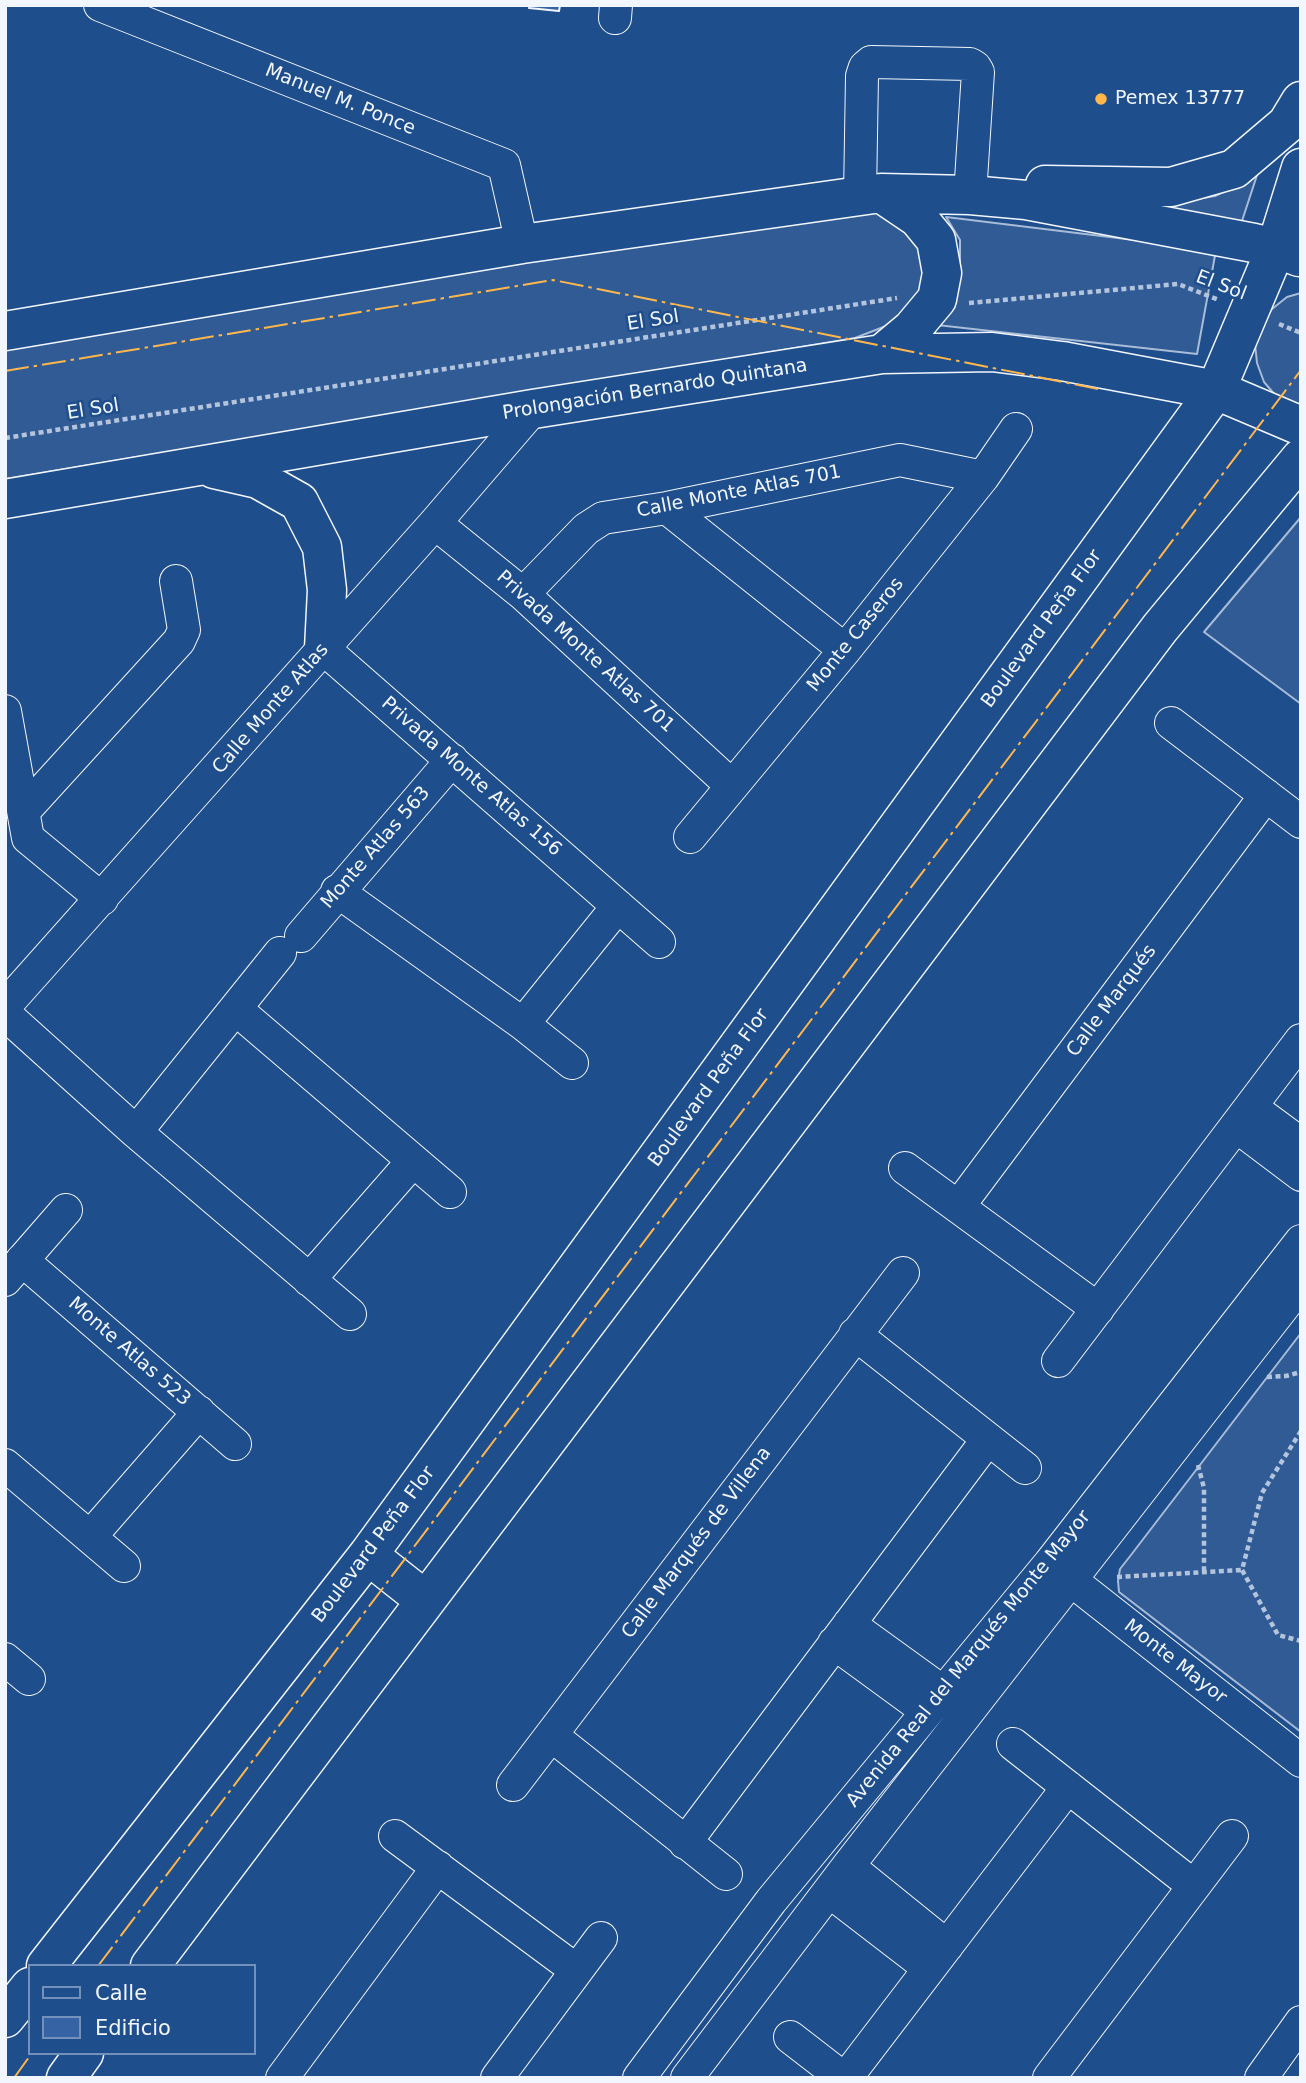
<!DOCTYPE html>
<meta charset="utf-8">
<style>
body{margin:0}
#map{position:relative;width:1306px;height:2083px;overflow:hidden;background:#1f4e8c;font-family:"DejaVu Sans",sans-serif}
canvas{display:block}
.frame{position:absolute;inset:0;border:7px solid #f2f6ff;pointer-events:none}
.legend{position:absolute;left:28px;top:1964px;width:228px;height:91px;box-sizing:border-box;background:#1f4e8c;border:2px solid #7391ba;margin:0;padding:9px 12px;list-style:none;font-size:21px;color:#f2f6ff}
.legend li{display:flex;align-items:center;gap:14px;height:35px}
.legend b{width:35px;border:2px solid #7391ba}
</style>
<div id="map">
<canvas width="1306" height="2083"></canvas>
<div class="frame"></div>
<ul class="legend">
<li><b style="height:9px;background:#1f4e8c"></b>Calle</li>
<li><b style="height:19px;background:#3563a3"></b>Edificio</li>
</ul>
</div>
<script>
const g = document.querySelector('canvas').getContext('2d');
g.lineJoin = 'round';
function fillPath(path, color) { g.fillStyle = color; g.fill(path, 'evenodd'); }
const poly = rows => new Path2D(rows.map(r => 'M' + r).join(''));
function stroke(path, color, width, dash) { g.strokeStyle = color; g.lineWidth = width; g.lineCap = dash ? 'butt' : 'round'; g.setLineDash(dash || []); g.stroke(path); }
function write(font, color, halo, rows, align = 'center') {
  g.font = font + ' "DejaVu Sans",sans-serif'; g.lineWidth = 5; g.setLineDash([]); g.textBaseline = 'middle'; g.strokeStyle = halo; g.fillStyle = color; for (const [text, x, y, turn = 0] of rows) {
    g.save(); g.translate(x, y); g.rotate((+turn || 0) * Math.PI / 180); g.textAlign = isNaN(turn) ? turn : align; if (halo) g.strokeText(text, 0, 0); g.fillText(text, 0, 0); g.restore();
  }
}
const built = poly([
 [1259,169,1241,224,1122,205,1184,201,1215,196,1242,183,1259,169],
 [842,208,887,214,923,247,927,266,921,293,906,314,886,326,855,338,5,479,5,347,842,208],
 [946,217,1216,250,1197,354,937,325,960,264,960,240,946,217],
 [1301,293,1301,408,1276,396,1264,382,1257,363,1255,344,1261,325,1272,309,1287,297,1301,293],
 [1301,517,1301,704,1204,632,1301,517],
 [1301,1333,1301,1732,1119,1592,1118,1581,1120,1569,1131,1555,1301,1333]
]);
fillPath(built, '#305b95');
stroke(built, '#a8bbd7', 2);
const building = poly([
 [530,5,560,5,559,11,529,8,530,5]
]);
fillPath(building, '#3563a3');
stroke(building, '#f2f6ff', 2);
const minor = poly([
 [100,5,504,165,522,244],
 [615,18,616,5],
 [860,196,862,76,865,67,871,62,970,64,975,67,978,72,970,195],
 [667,508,845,650],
 [435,523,523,594,731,785],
 [523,594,586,529,603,518,667,508,900,460,983,477],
 [324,649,659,942],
 [5,711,28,838,102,899],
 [1171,723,1301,822],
 [24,811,179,641,184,630,176,581],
 [690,837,845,650,983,477,1016,429],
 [337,891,523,1024,572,1063],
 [301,936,452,760],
 [5,1006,435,523,533,409],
 [237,1010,450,1192],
 [5,1014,136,1132,350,1314],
 [523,1024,618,906],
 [1251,1107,1301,1144],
 [1236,1126,1301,1175],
 [136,1132,280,953],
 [905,1168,1098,1309],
 [958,1207,1266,795],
 [22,1260,235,1444],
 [5,1280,66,1210],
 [309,1280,413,1161],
 [855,1334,1025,1468],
 [1058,1361,1301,1040],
 [5,1465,124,1566],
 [90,1537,199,1412],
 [1053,1566,1301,1761],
 [849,1624,943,1692],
 [834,1643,927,1711],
 [5,1659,29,1679],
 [551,1735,726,1874],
 [1013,1744,1194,1886],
 [513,1785,903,1273],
 [395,1836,576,1970],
 [685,1843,988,1439],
 [848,1866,947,1946],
 [829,1891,929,1968],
 [790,2037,843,2078],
 [282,2078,438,1867],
 [497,2078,601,1938],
 [639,2078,771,1901,1050,1563,1301,1241],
 [687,2078,848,1866,1301,1284],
 [846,2078,1068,1787],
 [1049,2078,1232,1836],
 [1261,2078,1301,2022]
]);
const major = poly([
 [1045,185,1171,187,1234,169,1287,124,1301,101],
 [881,193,918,218,936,240,942,273,937,299,912,329,882,354],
 [5,331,522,244,881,193,970,195,1026,200,1254,243,1276,248,1299,257],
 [214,469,258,479,299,502,322,547,327,590,324,649],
 [5,499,533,409,882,354,992,352,1062,361,1216,390,1301,426],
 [368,1555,425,1600],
 [46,1966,368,1555,1216,390,1276,248,1301,168],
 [150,1966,1160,628,1301,458],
 [5,2018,30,1987],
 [66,2078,84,2053]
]);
stroke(minor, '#f2f6ff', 34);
stroke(major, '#f2f6ff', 41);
stroke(poly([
 [969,303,1178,284,1219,300],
 [1279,324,1301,333],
 [5,438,897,298],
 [1267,1377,1286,1376,1301,1372],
 [1301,1431,1262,1493,1242,1570,1278,1635,1301,1641],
 [1198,1465,1204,1488,1204,1573],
 [1117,1577,1242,1570]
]), '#b3c4dc', 4.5, [5, 3.5]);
stroke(minor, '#1f4e8c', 32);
stroke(major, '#1f4e8c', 38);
stroke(poly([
 [5,371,553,280,1103,390],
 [98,1966,1301,370],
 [14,2078,32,2053]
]), '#ffb74d', 2, [24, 5, 3.5, 5]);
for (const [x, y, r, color] of [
 [1101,99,7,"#ffb74d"]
]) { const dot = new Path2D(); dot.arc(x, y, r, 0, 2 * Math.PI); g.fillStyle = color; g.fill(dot); stroke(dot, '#1f4e8c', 2.5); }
write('19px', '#f2f6ff', '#1f4e8c', [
 ["Pemex 13777",1115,99]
], 'left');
write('19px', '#f2f6ff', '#1f4e8c', [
 ["Manuel M. Ponce",340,100,22],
 ["El Sol",1221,286,21],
 ["El Sol",653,321,-9],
 ["Prolongación Bernardo Quintana",655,390,-9],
 ["El Sol",93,410,-9],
 ["Calle Monte Atlas 701",739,492,-11],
 ["Boulevard Peña Flor",1042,629,-54],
 ["Monte Caseros",856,635,-51],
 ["Privada Monte Atlas 701",585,652,42],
 ["Calle Monte Atlas",271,709,-49],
 ["Privada Monte Atlas 156",471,777,41],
 ["Monte Atlas 563",376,848,-49],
 ["Calle Marqués",1112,1001,-53],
 ["Boulevard Peña Flor",709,1088,-54],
 ["Monte Atlas 523",129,1352,41],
 ["Calle Marqués de Villena",697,1543,-53],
 ["Boulevard Peña Flor",374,1545,-53],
 ["Avenida Real del Marqués Monte Mayor",969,1659,-51],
 ["Monte Mayor",1175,1662,38]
]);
</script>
